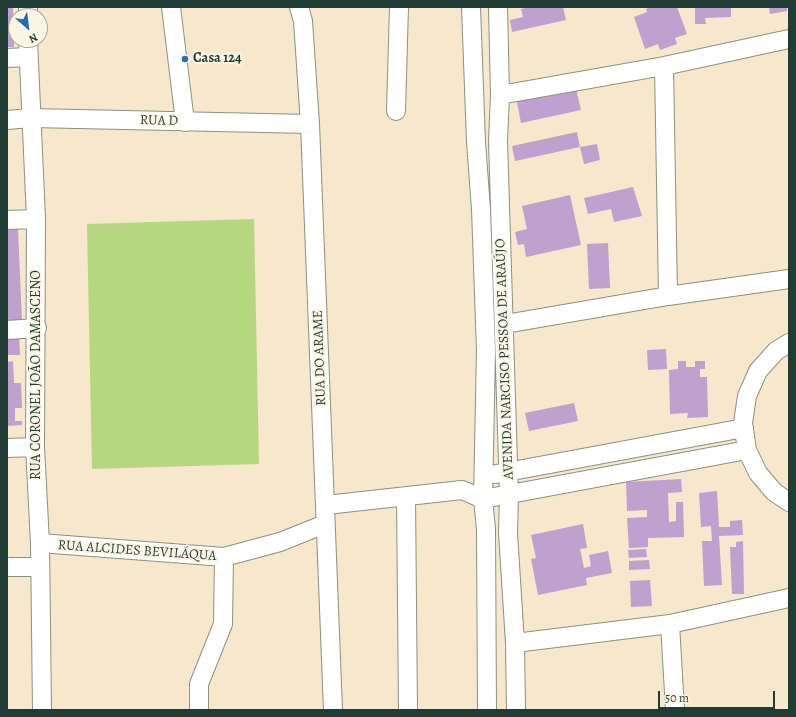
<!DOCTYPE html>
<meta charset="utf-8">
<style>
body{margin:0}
#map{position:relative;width:796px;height:717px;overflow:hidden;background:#f6e7cd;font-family:Alegreya,serif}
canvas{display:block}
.frame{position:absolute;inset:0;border:8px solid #1f3d34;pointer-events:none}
.north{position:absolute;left:8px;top:8px;width:40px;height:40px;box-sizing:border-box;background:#fcf5e5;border:1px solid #a4ab9e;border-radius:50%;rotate:152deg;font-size:11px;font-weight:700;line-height:16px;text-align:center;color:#1f3d34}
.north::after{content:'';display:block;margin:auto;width:14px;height:18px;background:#1f6fb2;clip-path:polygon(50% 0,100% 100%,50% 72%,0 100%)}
.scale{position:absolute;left:658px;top:691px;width:117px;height:18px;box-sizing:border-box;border:2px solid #1f3d34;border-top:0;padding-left:5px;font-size:12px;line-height:14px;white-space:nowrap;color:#1f3d34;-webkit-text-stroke:3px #fcf5e5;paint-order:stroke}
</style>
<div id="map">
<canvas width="796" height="717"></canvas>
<div class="frame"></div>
<div class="north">N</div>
<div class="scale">50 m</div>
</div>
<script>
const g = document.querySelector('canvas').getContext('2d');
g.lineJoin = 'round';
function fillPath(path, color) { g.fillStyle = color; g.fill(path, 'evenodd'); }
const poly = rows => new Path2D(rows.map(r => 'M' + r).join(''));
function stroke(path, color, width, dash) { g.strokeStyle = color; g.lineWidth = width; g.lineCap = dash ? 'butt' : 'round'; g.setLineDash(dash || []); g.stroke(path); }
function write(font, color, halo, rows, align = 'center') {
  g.font = font + ' Alegreya,serif'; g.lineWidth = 4; g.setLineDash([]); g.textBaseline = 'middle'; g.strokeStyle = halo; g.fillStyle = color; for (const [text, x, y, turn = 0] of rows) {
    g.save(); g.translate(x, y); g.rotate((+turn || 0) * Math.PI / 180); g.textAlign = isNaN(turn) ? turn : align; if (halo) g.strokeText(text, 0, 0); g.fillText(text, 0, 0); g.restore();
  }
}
fillPath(poly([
 [254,219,259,464,92,469,87,224]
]), '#b5d77f');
fillPath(poly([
 [7,7,13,7,14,47,7,47],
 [530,7,563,7,566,20,512,32,510,20,523,17,521,9],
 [651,7,677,7,687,34,675,38,677,44,660,50,658,44,645,49,634,17,647,12,646,9],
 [695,7,731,7,731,17,705,18,706,24,695,24],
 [769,7,787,7,787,11,770,14],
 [575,84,581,110,521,123,516,97],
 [577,132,580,147,515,161,512,146],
 [597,144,600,160,584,164,580,147],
 [633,187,642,216,614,222,611,209,588,214,584,198],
 [570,195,581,245,526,257,524,244,518,245,515,232,527,229,522,206],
 [18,229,22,321,7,322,7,230],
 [608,243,610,288,589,289,587,244],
 [19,333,20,355,7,355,7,334],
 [666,349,667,369,648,370,647,350],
 [13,361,14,383,21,383,22,408,15,408,15,421,22,421,22,425,7,426,7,362],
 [678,361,686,361,686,367,695,367,695,361,705,361,705,369,700,369,700,377,707,377,708,417,687,418,688,413,670,414,669,370,678,369],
 [574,403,578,421,529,431,525,413],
 [681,479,682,492,668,493,669,522,676,521,676,502,683,502,684,537,648,538,648,547,629,548,627,518,647,517,647,510,627,511,626,482],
 [717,491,719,527,730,527,730,521,742,520,743,535,719,536,722,585,704,586,702,541,712,541,711,526,701,527,699,493],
 [583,524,587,548,580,549,584,568,591,566,589,555,608,551,612,573,586,578,587,585,538,595,531,559,536,558,531,535],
 [743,541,744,594,732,594,730,547,736,547,736,542],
 [646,549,647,557,629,558,628,550],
 [649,560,650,569,629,570,629,561],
 [650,580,652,606,631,607,630,581]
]), '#bfa0ce');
const minor = poly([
 [28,7,28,16],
 [171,7,185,122],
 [299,7,303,21,310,124,333,710],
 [471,7,476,142,481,209,486,351,483,499,486,529,487,710],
 [498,7,500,95,498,141,509,495,508,533,515,643,516,710],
 [28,40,36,219,35,447,40,543,42,710],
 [7,58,28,57],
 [664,66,668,296],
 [500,95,664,66,789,39],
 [396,111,399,7],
 [7,120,31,118,310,124],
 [7,220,36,219],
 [505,324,668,296,789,279],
 [7,330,37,328],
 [789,343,776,351,758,371,747,396,743,423,747,450,758,473,774,492,789,502],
 [7,448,35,447],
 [496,474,744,428],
 [406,497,408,710],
 [326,505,462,490,483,499,747,450],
 [40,543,224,557,280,542,325,524],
 [7,567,40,567],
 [670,624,675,710],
 [515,643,670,624,789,598],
 [199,710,199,684,223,624,224,557]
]);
stroke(minor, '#8a9280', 20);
stroke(minor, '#fff', 18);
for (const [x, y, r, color] of [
 [185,59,4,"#1f6fb2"]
]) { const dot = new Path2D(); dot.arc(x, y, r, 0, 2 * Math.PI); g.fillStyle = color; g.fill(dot); stroke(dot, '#fcf5e5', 1.5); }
write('bold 14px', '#1f3d34', '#fcf5e5', [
 ["Casa 124",193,59]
], 'left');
write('14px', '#1f3d34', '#fcf5e5', [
 ["RUA D",159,121,1],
 ["RUA DO ARAME",320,358,-92],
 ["AVENIDA NARCISO PESSOA DE ARAÚJO",505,359,-92],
 ["RUA CORONEL JOÃO DAMASCENO",37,375,-90],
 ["RUA ALCIDES BEVILÁQUA",137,551,4]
]);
</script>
